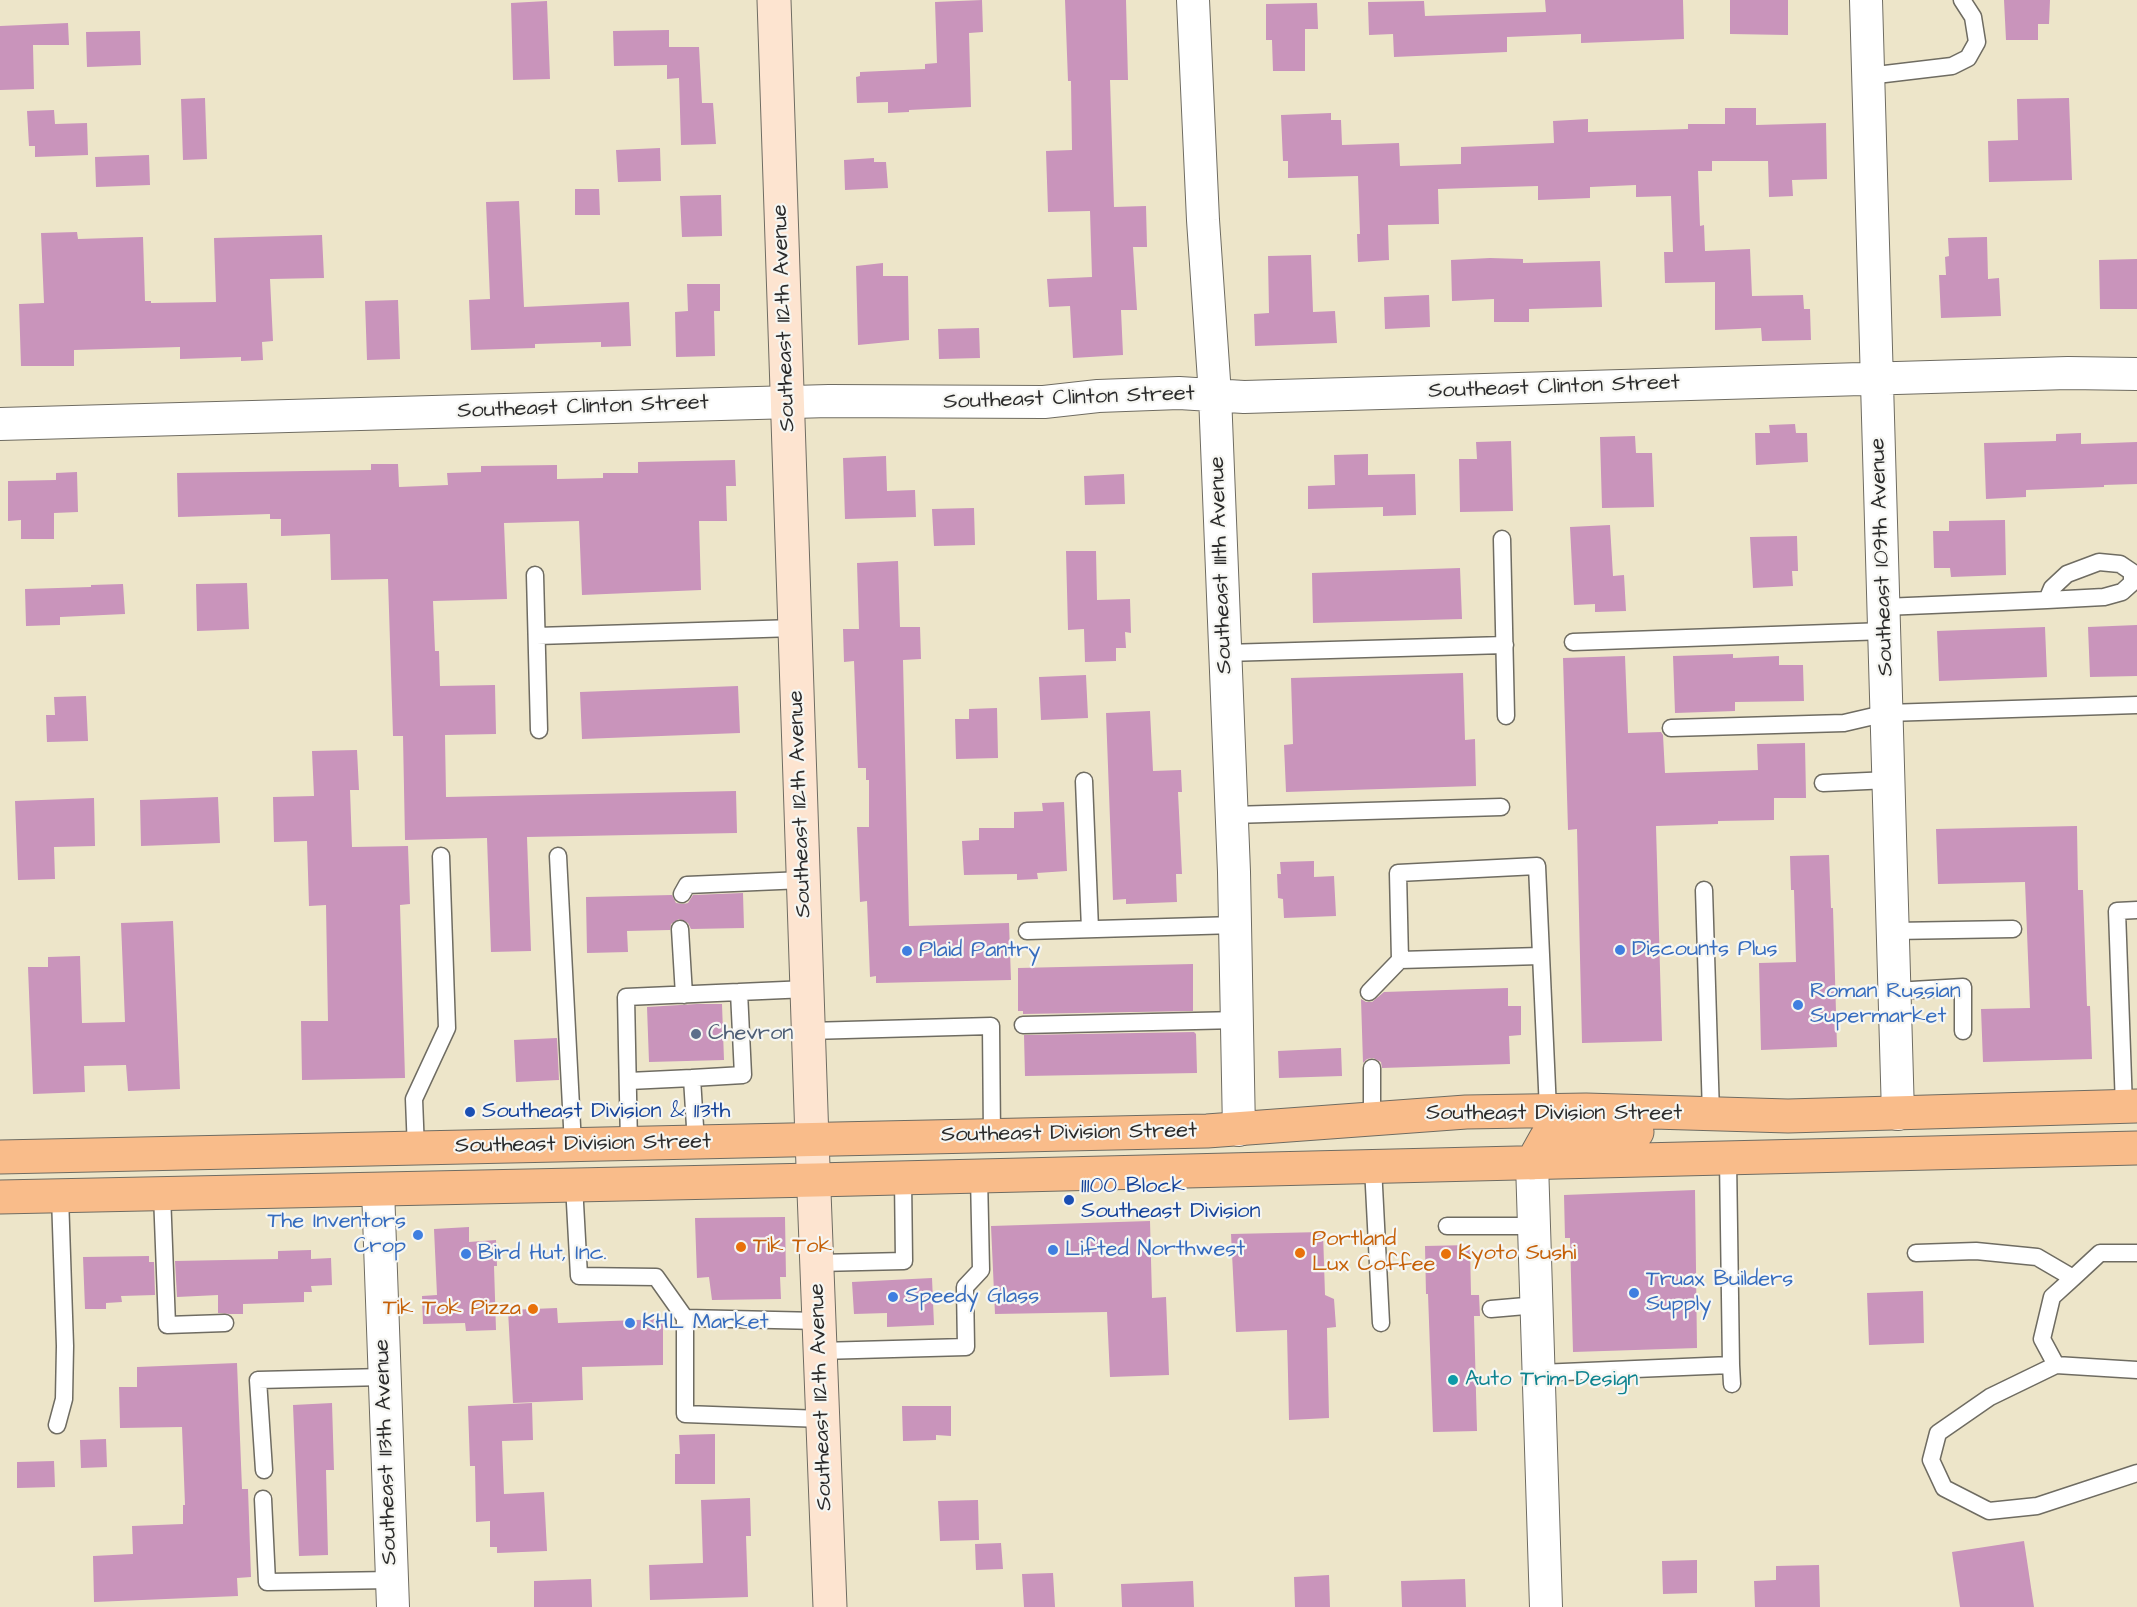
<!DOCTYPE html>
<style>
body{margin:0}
canvas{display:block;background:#ede5c9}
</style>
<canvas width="2137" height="1607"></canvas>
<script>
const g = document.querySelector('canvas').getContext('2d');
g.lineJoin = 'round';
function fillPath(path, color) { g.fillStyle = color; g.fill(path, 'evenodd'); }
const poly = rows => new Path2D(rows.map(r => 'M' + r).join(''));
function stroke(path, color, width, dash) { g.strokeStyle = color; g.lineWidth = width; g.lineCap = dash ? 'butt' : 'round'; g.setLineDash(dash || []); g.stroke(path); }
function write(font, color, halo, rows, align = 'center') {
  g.font = font + ' "Architects Daughter",sans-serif'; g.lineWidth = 4.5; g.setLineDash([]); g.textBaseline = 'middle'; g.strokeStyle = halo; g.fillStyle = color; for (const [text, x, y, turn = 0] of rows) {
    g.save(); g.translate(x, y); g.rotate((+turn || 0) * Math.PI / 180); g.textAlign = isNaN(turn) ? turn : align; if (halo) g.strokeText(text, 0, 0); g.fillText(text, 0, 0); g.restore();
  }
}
fillPath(poly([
 [982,0,983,32,969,33,971,107,909,110,909,112,888,113,888,102,857,103,856,77,860,76,860,72,925,69,925,64,937,63,935,2],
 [1065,0,1126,0,1128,80,1110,80,1114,207,1146,206,1147,247,1133,247,1137,310,1121,310,1123,355,1073,358,1070,306,1049,307,1047,279,1092,277,1090,211,1048,212,1046,151,1072,150,1071,81,1068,81],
 [1545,0,1683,0,1684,39,1581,43,1581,34,1507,37,1507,52,1394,57,1393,34,1369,35,1368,2,1424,1,1425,16,1546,12],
 [1730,0,1788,0,1788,35,1730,34],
 [2004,0,2050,0,2049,24,2038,24,2038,40,2006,40],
 [547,1,550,79,513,80,511,3],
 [1317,3,1318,29,1305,29,1305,71,1273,71,1272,40,1266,40,1266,4],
 [68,23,69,45,33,45,34,89,0,90,0,26],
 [669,30,669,47,699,47,702,103,713,103,716,144,681,145,679,78,667,79,667,65,614,66,613,31],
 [140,31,141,65,87,67,86,32],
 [205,98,207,159,183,160,181,99],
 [2069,98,2072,180,1989,182,1988,141,2018,140,2017,99],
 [1725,108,1756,108,1756,125,1826,123,1827,179,1792,180,1793,196,1769,197,1768,161,1712,161,1712,171,1698,171,1700,226,1704,225,1705,251,1750,249,1752,296,1803,295,1804,309,1810,309,1811,340,1762,341,1761,328,1715,330,1715,282,1665,283,1664,252,1673,252,1671,196,1636,197,1636,185,1590,187,1590,198,1538,200,1538,186,1438,189,1439,224,1388,225,1389,260,1358,262,1357,234,1360,234,1358,176,1288,178,1288,161,1283,161,1281,115,1331,113,1331,120,1341,120,1342,145,1399,143,1400,166,1461,164,1461,147,1554,143,1553,121,1588,119,1588,132,1688,129,1688,124,1725,124],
 [54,110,55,124,87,123,88,155,35,157,35,146,29,146,27,111],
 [660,148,661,181,618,182,616,150],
 [149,155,150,185,96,187,95,157],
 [874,158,874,162,886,162,888,188,845,190,844,160],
 [575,189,599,189,600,215,575,215],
 [721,195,722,236,682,237,680,196],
 [519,201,524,307,629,302,631,346,601,347,601,342,535,344,535,348,471,350,469,300,490,299,486,202],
 [77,232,78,239,143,237,145,301,151,301,151,303,216,302,214,238,322,235,324,278,270,279,273,341,262,342,263,360,241,361,241,357,180,359,180,347,74,350,74,366,21,366,19,304,44,303,41,233],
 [1987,237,1988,279,1999,278,2001,316,1941,318,1939,275,1946,275,1945,257,1949,256,1948,238],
 [1311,255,1313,312,1335,311,1337,343,1255,346,1254,314,1269,313,1268,256],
 [1490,258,1523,259,1523,263,1600,261,1602,307,1529,309,1529,322,1494,322,1494,299,1452,301,1451,260],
 [2137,259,2137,309,2100,309,2099,260],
 [883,263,883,276,908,276,909,340,858,345,856,266],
 [687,284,720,284,720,311,714,311,715,356,676,357,675,312,688,311],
 [1429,295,1430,327,1385,329,1384,297],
 [398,300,400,359,367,360,365,301],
 [979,328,980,358,939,359,938,329],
 [1795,424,1796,433,1807,433,1808,462,1756,465,1755,433,1770,433,1769,425],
 [2081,433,2081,444,2137,442,2137,484,2104,485,2104,487,2026,490,2026,497,1986,499,1984,443,2056,441,2056,434],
 [1635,436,1636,453,1652,453,1654,507,1602,508,1600,437],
 [1511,441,1513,511,1460,512,1459,459,1477,459,1476,442],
 [1368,454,1368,475,1415,474,1416,515,1383,516,1383,507,1308,509,1308,486,1335,485,1334,455],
 [886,456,887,491,915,490,916,517,845,519,843,458],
 [735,460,736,486,726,486,727,521,699,521,701,590,582,595,579,521,504,523,507,599,433,601,435,651,439,651,440,686,495,685,496,734,445,735,446,797,736,791,737,833,527,837,531,951,491,952,487,838,405,840,403,736,393,736,388,579,331,580,330,534,281,536,281,519,270,519,270,514,178,517,177,473,371,470,371,464,398,464,399,487,448,485,447,473,481,472,481,466,557,465,557,479,603,478,603,473,638,473,638,462],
 [77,472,78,512,54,513,54,539,21,539,21,520,8,521,8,481,56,480,56,473],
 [1124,474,1125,504,1085,505,1084,476],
 [974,508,975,545,934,546,932,509],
 [2005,520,2006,575,1951,577,1950,568,1934,568,1933,531,1949,531,1949,521],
 [1610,525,1613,576,1624,575,1626,611,1595,612,1595,604,1574,605,1570,527],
 [1797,536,1798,571,1792,571,1793,586,1753,588,1750,537],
 [1066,551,1096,551,1097,600,1130,599,1131,633,1125,632,1126,648,1116,648,1116,661,1085,662,1084,629,1068,630],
 [898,561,900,627,920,627,921,659,903,660,909,926,1009,923,1011,980,876,983,876,976,870,977,867,901,860,902,857,827,869,827,869,780,866,780,866,768,858,768,854,661,844,662,843,629,859,629,857,563],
 [1460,568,1462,619,1313,623,1312,573],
 [247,583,249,629,197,631,196,584],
 [123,584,125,614,60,617,60,625,26,626,25,589,91,587,91,585],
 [2137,625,2137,676,2090,677,2088,627],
 [2045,627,2047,677,1939,681,1937,631],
 [1733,654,1733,658,1779,656,1779,665,1803,665,1804,701,1735,702,1735,711,1675,713,1673,656],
 [1625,656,1628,733,1661,732,1663,735,1665,773,1758,770,1757,744,1805,743,1806,798,1774,798,1774,820,1718,821,1718,824,1656,826,1662,1041,1582,1043,1577,829,1568,830,1563,658],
 [1463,673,1465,740,1475,739,1476,786,1286,792,1284,745,1293,744,1291,678],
 [1086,675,1088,718,1041,720,1039,677],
 [738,686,740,733,582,739,580,692],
 [86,696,88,741,47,742,46,715,55,715,54,697],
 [997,708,998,758,956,759,955,719,969,719,969,709],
 [1150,711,1153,771,1181,770,1182,792,1178,792,1182,874,1176,874,1177,902,1126,904,1126,899,1113,900,1106,713],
 [357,750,359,790,350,790,352,847,408,846,410,904,400,905,405,1078,302,1080,301,1021,328,1021,326,905,309,906,307,841,274,842,273,797,314,796,312,751],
 [218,797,220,843,141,846,140,800],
 [94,798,95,846,54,847,55,879,18,880,15,801],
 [1064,802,1067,871,1037,873,1038,879,1017,880,1017,874,964,875,962,841,979,840,979,828,1014,828,1014,812,1043,811,1042,803],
 [2077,826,2078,890,2083,890,2087,1006,2090,1006,2092,1059,1983,1062,1981,1009,2030,1008,2025,882,1938,884,1936,829],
 [1829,855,1831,908,1833,908,1837,1047,1761,1050,1759,963,1796,962,1794,890,1791,890,1790,856],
 [1314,861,1314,877,1334,876,1336,916,1284,918,1283,899,1278,898,1277,874,1281,874,1280,862],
 [743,893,744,928,691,929,688,923,679,919,671,924,670,930,627,931,628,952,587,953,586,897,672,895,676,903,683,904,688,903,693,895],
 [173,921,180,1089,128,1091,126,1065,84,1066,85,1092,33,1094,28,967,48,967,48,957,80,956,82,1023,125,1022,121,923],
 [1193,964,1193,1011,1023,1014,1023,1011,1018,1011,1018,968],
 [1508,988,1508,1006,1521,1006,1521,1035,1509,1036,1510,1064,1382,1068,1381,1062,1373,1058,1367,1059,1363,1063,1361,999,1366,1002,1372,1002,1384,992],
 [697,1004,722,1004,724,1060,649,1062,647,1007],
 [1194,1032,1196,1034,1197,1073,1025,1076,1024,1035],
 [557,1038,559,1080,516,1082,514,1040],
 [1341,1048,1342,1076,1279,1078,1278,1051],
 [1695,1190,1697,1348,1573,1352,1570,1238,1565,1238,1564,1195],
 [785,1217,786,1277,780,1277,781,1299,712,1300,709,1277,697,1278,695,1218],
 [1150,1221,1152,1298,1166,1297,1169,1375,1110,1377,1107,1312,995,1314,991,1226],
 [469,1227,469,1242,496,1240,497,1266,494,1266,496,1330,466,1331,465,1323,423,1324,422,1296,437,1295,434,1229],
 [1323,1232,1325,1295,1334,1299,1336,1327,1327,1328,1329,1418,1289,1420,1287,1330,1236,1332,1231,1234],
 [1470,1245,1471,1295,1479,1295,1480,1316,1474,1316,1477,1431,1433,1432,1428,1294,1426,1294,1425,1246],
 [311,1250,311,1259,331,1258,332,1285,311,1286,312,1292,304,1292,304,1302,243,1304,243,1314,230,1314,218,1313,218,1295,177,1297,175,1261,278,1259,278,1251],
 [149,1256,149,1262,154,1262,155,1295,121,1296,122,1302,106,1303,106,1309,85,1309,83,1257],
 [932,1278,934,1325,887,1327,887,1313,854,1314,852,1282],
 [1923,1291,1924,1343,1869,1345,1867,1293],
 [557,1308,558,1323,663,1319,663,1365,582,1367,583,1400,513,1403,508,1310],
 [237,1363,242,1489,248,1489,251,1577,237,1578,238,1596,94,1602,93,1556,133,1554,132,1526,183,1524,183,1505,185,1505,182,1427,120,1428,119,1387,137,1387,137,1367],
 [332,1403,334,1470,326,1470,328,1555,299,1556,293,1405],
 [532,1403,533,1440,502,1441,504,1494,544,1492,547,1551,497,1553,497,1547,490,1547,490,1521,476,1522,475,1466,470,1466,468,1406],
 [902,1406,951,1406,951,1436,936,1435,936,1440,903,1441],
 [715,1434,715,1484,675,1484,675,1454,680,1454,679,1435],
 [106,1439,107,1467,81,1468,80,1440],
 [54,1461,55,1487,17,1488,17,1462],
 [750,1498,751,1536,746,1536,748,1597,650,1600,649,1565,703,1563,701,1500],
 [978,1500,979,1540,940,1541,938,1501],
 [2024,1541,2034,1607,1960,1607,1952,1552],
 [1001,1543,1003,1569,976,1570,975,1544],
 [1697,1560,1697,1593,1663,1594,1662,1561],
 [1819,1565,1820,1607,1755,1607,1754,1581,1776,1580,1776,1566],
 [1053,1573,1055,1607,1024,1607,1022,1574],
 [1329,1575,1330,1607,1295,1607,1294,1577],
 [591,1579,592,1607,534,1607,534,1581],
 [1465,1579,1466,1607,1402,1607,1401,1581],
 [1193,1581,1194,1607,1122,1607,1121,1584]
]), '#c994bb');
const lane = poly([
 [1868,76,1952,66,1968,58,1977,42,1973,17,1962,0],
 [1502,539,1506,716],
 [535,575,539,730],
 [1884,607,2003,602,2047,600,2104,597,2122,592,2132,583,2132,572,2120,564,2099,562,2067,574,2052,588,2047,600],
 [537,636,795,628],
 [1573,642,1885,631],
 [1225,653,1505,645],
 [1671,728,1844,723,1887,713,2137,705],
 [1084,781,1090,929],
 [1823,783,1889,780],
 [1232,815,1501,807],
 [558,856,573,1145],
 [1704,890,1711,1114],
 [682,894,687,885,803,880],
 [680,929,684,995],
 [1027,931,1236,925],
 [1894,931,2013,929],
 [1540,956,1400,960,1398,873,1537,866,1548,1110],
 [1895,991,1963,987,1963,1031],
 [1369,992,1400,960],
 [1023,1025,1238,1020],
 [809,1031,991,1026,992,1136],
 [1372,1068,1372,1118],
 [629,1081,692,1078],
 [2124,1107,2117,911,2137,910],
 [696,1143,692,1078,743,1075,739,992],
 [629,1144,626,997,807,989],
 [416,1150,414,1099,447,1028,441,856],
 [1728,1159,1731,1365],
 [1373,1167,1381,1323],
 [574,1185,579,1276,656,1277,685,1318,819,1321],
 [162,1194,167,1325,225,1323],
 [1447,1226,1535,1226],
 [1916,1253,1976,1251,2037,1257,2073,1278],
 [2137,1253,2100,1253,2073,1278,2052,1297,2042,1339,2056,1365,2137,1370],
 [818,1263,904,1261,903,1178],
 [1491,1309,1537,1305],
 [685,1318,685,1414,822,1419],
 [820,1351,966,1347,965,1287,981,1270,979,1176],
 [2056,1365,1990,1397,1938,1433,1931,1460,1944,1488,1989,1511,2037,1506,2137,1473],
 [1539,1373,1731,1365,1732,1384],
 [57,1425,64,1399,65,1346,60,1196],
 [264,1470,258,1380,384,1377],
 [263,1499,267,1582,392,1580]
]);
const street = poly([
 [1193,0,1203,220,1215,395,1234,872,1239,1130],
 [1866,0,1898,1114],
 [0,424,829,401,1044,402,1098,396,1179,393,1244,397,2068,373,2137,374],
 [1532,1163,1546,1607],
 [378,1189,393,1607]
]);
const secondary = poly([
 [774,0,812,1140,830,1607]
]);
const primary = poly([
 [0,1157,1207,1131,1466,1112,1586,1110,1788,1116,2137,1106],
 [1532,1163,1546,1138,1564,1135,1637,1132],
 [0,1197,815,1180,2137,1148]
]);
stroke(lane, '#6f6c62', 19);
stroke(street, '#6f6c62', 34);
stroke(secondary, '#6f6c62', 35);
stroke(primary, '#6f6c62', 35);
stroke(lane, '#fff', 16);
stroke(street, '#fff', 32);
stroke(secondary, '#fde4d0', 33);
stroke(primary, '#f9bc8a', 33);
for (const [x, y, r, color] of [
 [1620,950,6,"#3f7fe0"],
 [907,951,6,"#3f7fe0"],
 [1798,1005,6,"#3f7fe0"],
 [696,1034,6,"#5c6f8a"],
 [470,1112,6,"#1a4fb4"],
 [1069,1200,6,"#1a4fb4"],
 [418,1235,6,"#3f7fe0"],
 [741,1247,6,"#e8710a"],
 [1053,1250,6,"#3f7fe0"],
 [1300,1253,6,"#e8710a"],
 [466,1254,6,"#3f7fe0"],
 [1446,1254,6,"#e8710a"],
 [1634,1293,6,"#3f7fe0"],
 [893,1297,6,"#3f7fe0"],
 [533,1309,6,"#e8710a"],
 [630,1323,6,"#3f7fe0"],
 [1453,1380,6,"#0f9aa8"]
]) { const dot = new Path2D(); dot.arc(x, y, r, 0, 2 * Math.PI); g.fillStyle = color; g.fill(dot); stroke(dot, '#f6f6f2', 2); }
write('22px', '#2b2b2b', '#f6f6f2', [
 ["Southeast 112th Avenue",785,318,-92],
 ["Southeast Clinton Street",1554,388,-2],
 ["Southeast Clinton Street",1069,399,-2],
 ["Southeast Clinton Street",583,408,-2],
 ["Southeast 109th Avenue",1883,557,-92],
 ["Southeast 111th Avenue",1222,565,-92],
 ["Southeast 112th Avenue",801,804,-92],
 ["Southeast Division Street",1554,1114],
 ["Southeast Division Street",1069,1134,-1],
 ["Southeast Division Street",583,1145,-1],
 ["Southeast 112th Avenue",822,1397,-92],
 ["Southeast 113th Avenue",387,1452,-92]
]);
write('22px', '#366cbe', '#f6f6f2', [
 ["Discounts Plus",1632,950],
 ["Plaid Pantry",919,951],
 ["Roman Russian",1810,992],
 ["Supermarket",1810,1017],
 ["The Inventors",406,1222,"right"],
 ["Crop",406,1247,"right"],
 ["Lifted Northwest",1065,1250],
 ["Bird Hut, Inc.",478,1254],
 ["Truax Builders",1646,1280],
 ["Supply",1646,1305],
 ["Speedy Glass",905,1297],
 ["KHL Market",642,1323]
], 'left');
write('22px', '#4e5e75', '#f6f6f2', [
 ["Chevron",708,1034]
], 'left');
write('22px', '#164399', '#f6f6f2', [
 ["Southeast Division & 113th",482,1112],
 ["11100 Block",1081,1187],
 ["Southeast Division",1081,1212]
], 'left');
write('22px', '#c56008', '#f6f6f2', [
 ["Portland",1312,1240],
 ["Lux Coffee",1312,1265],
 ["Tik Tok",753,1247],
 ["Kyoto Sushi",1458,1254],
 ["Tik Tok Pizza",521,1309,"right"]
], 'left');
write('22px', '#0d838f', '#f6f6f2', [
 ["Auto Trim Design",1465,1380]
], 'left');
</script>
